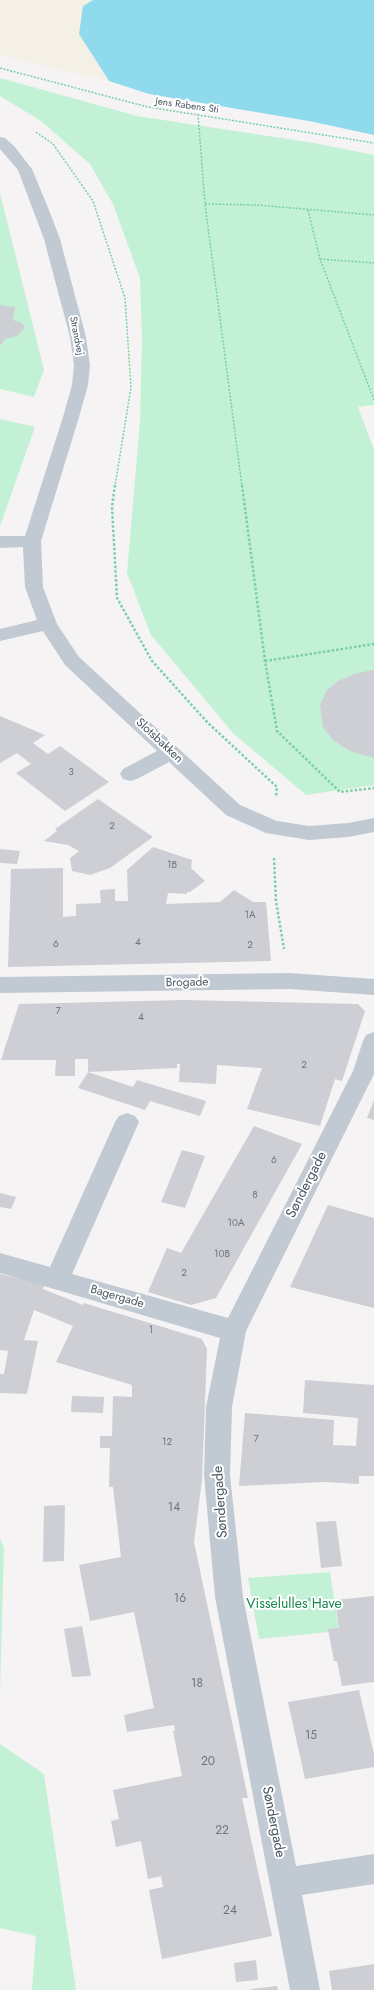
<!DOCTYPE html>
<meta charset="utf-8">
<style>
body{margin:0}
canvas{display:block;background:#f5f3f3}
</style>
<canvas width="374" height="1990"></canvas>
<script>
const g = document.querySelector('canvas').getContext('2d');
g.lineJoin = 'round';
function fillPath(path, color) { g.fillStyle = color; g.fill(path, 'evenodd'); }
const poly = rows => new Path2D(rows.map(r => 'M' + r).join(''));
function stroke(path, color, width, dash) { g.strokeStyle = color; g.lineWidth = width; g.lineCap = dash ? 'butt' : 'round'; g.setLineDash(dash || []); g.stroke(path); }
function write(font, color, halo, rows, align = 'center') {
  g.font = font + ' Jost,sans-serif'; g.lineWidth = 4; g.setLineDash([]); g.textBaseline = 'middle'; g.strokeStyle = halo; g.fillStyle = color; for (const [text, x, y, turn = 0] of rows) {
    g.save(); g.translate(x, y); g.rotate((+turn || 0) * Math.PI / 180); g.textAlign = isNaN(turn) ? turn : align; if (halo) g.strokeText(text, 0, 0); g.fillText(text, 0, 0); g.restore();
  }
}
fillPath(poly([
 [0,78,137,116,314,143,374,155,374,405,358,407,374,450,374,785,306,795,233,733,151,635,127,573,140,421,142,340,140,278,113,204,90,164,41,121,0,96],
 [0,193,44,370,34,397,0,389],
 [0,419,35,427,0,526],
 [0,1539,4,1547,0,1695],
 [330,1572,339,1631,259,1639,248,1578],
 [0,1744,44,1774,76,1990,32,1990,36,1936,0,1928]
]), '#c3f1d5');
fillPath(poly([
 [0,0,93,0,83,6,79,34,109,81,0,55]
]), '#f5f0e5');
fillPath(poly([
 [93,0,374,0,374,135,309,121,149,94,109,81,79,34,83,6]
]), '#90daee');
fillPath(poly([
 [0,305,15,307,13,320,22,323,25,328,17,336,5,339,1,345,0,345],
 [374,670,374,758,350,751,333,740,323,727,320,705,327,690,338,681,357,673],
 [0,716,45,735,33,743,48,754,60,746,109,782,65,811,16,773,31,764,17,753,0,763],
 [98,799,153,837,110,868,90,875,72,871,70,858,79,851,68,845,44,841,57,831,55,829],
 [153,847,192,860,191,868,205,881,190,892,187,892,187,894,168,893,166,904,220,902,234,890,253,902,266,902,271,961,8,967,11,869,63,868,63,917,76,916,76,904,101,903,100,890,115,889,115,901,128,901,127,870],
 [0,849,20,851,17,864,0,863],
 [185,1000,358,1004,365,1011,342,1081,335,1079,320,1126,247,1109,262,1068,217,1065,216,1084,179,1082,180,1064,177,1064,177,1068,88,1072,88,1059,75,1059,75,1076,55,1076,56,1060,1,1060,19,1004],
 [88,1072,133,1087,137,1080,206,1101,200,1116,150,1101,145,1110,78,1088],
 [374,1100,374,1120,367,1118],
 [254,1126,302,1144,216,1298,191,1305,148,1292,167,1248,181,1253],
 [182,1150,205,1156,185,1208,161,1202],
 [0,1193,16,1197,11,1209,0,1207],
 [328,1205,374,1218,374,1308,290,1287],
 [0,1274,44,1284,43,1289,83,1305,84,1303,202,1339,207,1349,202,1480,194,1542,248,1798,242,1798,272,1936,162,1959,149,1890,163,1887,161,1876,148,1879,141,1841,116,1847,111,1821,119,1819,113,1790,182,1776,173,1731,175,1731,174,1725,127,1732,124,1715,154,1708,134,1612,90,1621,79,1565,121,1557,113,1487,109,1487,110,1448,100,1448,100,1436,112,1436,113,1396,132,1397,132,1385,56,1362,73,1326,34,1310,24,1340,38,1341,27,1394,0,1393,0,1374,4,1374,8,1351,0,1350],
 [305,1380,374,1385,374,1476,359,1476,359,1484,324,1482,239,1486,245,1413,334,1420,333,1445,356,1446,358,1418,303,1413],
 [72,1396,104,1397,103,1413,71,1412],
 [65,1505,64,1561,43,1562,44,1506],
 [336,1521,342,1566,321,1568,316,1522],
 [374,1596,374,1682,342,1686,337,1661,334,1661,328,1629,339,1628,335,1600],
 [82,1626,91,1676,72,1677,64,1629],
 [359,1690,374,1754,374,1767,305,1779,288,1702],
 [256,1960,258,1980,236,1982,234,1963],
 [374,1964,374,1990,332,1990,329,1971],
 [277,1986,278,1990,251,1990,251,1989]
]), '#cdcfd5');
stroke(poly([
 [0,68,148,107,374,143],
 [198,114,205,204,242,486],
 [36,132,53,144,93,201,125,298,131,387,115,486],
 [205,204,257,205,374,215],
 [308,210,320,259,374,400],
 [320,259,374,263]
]), '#7ad0a6', 1.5, [2, 1.5]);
stroke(poly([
 [115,485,112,507,117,598,152,661,208,723,277,787,276,796],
 [242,485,265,661,277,731,340,792,374,788],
 [265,661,374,644],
 [274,858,276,901,284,949]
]), '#7ad0a6', 2.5, [2.5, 2]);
stroke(poly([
 [269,1598,277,1605,313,1599]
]), '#7ad0a6', 3, [3.5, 2.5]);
fillPath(poly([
 [0,137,5,138,14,146,32,169,49,210,60,239,86,337,90,365,88,385,79,417,41,541,43,587,57,624,79,657,240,805,277,821,309,826,348,823,374,818,374,832,348,837,309,840,266,833,226,815,169,762,137,779,130,781,123,779,120,774,123,769,157,751,65,665,43,631,0,641,0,629,37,620,25,587,23,547,0,548,0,536,25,536,63,417,72,385,74,365,70,337,44,239,18,170,0,149,0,137],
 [289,973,374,979,374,995,289,989,0,993,0,977,289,973],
 [374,1032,374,1074,246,1331,232,1407,230,1475,243,1597,296,1866,374,1854,374,1884,302,1895,320,1990,290,1990,215,1597,204,1475,206,1407,220,1338,0,1273,0,1253,50,1267,115,1122,119,1116,127,1113,135,1116,139,1122,72,1274,228,1318,353,1071,363,1041,366,1035,374,1032]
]), '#c1cad2');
write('10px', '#4a5661', '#fff', [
 ["Jens Rabens Sti",187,106,8],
 ["Strandvej",76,336,79]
]);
write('10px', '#6b747e', null, [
 ["3",71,773],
 ["2",112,827],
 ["1B",172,866],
 ["1A",250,916],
 ["4",138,943],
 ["6",56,945],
 ["2",250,946],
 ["7",58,1012],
 ["4",141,1018],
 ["2",304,1066],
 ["6",274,1161],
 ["8",255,1196],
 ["10A",236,1224],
 ["10B",222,1255],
 ["2",184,1274],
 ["1",151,1331],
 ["7",256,1440],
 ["12",167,1443]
]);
write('12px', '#4a5661', '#fff', [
 ["Slotsbakken",159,741,43],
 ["Brogade",187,983,-1],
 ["Bagergade",117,1297,16]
]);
write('12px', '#6b747e', null, [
 ["14",174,1508],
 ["16",180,1599],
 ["18",197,1684],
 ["15",311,1736],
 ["20",208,1762],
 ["22",222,1831],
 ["24",230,1911]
]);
write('14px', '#4a5661', '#fff', [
 ["Søndergade",307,1185,-63],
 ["Søndergade",221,1502,-94],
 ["Søndergade",273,1822,79]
]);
write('14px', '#17864f', '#fff', [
 ["Visselulles Have",294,1605]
]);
</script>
